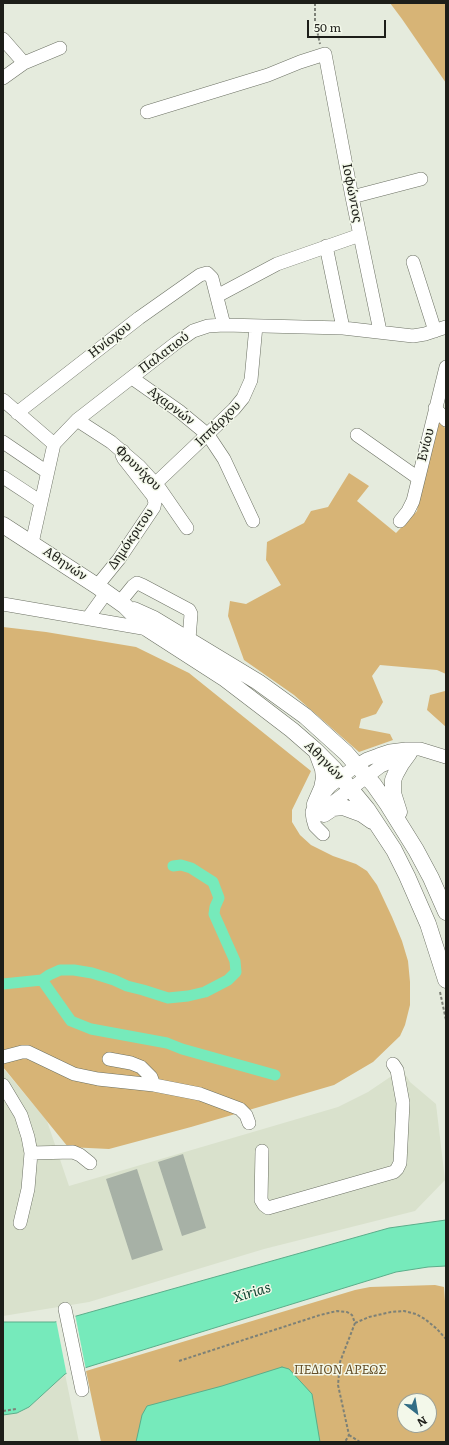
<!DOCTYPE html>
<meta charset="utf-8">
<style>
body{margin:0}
#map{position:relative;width:449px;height:1445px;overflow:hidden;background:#e5ebdd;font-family:Literata,serif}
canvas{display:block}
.frame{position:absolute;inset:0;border:4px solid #1d1e19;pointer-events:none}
.north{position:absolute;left:397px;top:1393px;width:40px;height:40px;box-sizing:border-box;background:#f3f8ea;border:1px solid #9da196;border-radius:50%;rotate:149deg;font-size:11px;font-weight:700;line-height:16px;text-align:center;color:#1d1e19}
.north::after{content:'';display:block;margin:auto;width:14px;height:18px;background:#326d85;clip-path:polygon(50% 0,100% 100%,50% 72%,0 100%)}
.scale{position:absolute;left:307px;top:20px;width:79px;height:18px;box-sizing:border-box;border:2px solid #1d1e19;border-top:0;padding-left:5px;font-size:12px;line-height:14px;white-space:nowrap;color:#1d1e19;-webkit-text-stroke:3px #f3f8ea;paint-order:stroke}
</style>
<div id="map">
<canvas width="449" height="1445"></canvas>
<div class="frame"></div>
<div class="north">N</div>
<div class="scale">50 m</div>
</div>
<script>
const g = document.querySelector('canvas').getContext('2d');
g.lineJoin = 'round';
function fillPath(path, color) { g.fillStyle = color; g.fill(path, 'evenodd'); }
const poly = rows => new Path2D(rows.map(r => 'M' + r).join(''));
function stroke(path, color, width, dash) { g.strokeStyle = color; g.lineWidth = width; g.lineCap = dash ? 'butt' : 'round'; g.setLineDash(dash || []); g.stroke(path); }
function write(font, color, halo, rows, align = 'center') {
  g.font = font + ' Literata,serif'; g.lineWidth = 3; g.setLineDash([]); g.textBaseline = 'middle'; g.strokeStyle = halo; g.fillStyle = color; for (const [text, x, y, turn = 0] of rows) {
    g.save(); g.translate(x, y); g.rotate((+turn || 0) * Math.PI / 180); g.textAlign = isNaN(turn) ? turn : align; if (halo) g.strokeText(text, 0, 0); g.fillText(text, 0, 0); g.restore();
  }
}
fillPath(poly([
 [3,1068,47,1121,69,1186,338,1107,368,1092,402,1069,410,1082,436,1104,445,1180,415,1211,264,1249,89,1302,3,1316],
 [65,1374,79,1442,3,1442,3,1415,17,1413,29,1407]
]), '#d9e1cc');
fillPath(poly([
 [390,3,446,3,446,83,402,19],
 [437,419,446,429,446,674,437,670,380,665,372,676,383,702,376,714,361,719,359,728,390,734,393,740,359,752,294,695,244,660,228,616,230,601,246,604,281,585,266,560,267,542,304,523,311,511,328,507,349,473,369,486,357,501,396,533,417,511,423,473],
 [3,627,46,632,136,647,189,673,311,771,292,810,292,822,300,835,311,845,333,856,356,864,367,871,377,885,392,917,402,941,408,961,410,982,410,1005,405,1025,400,1036,373,1062,334,1085,191,1127,109,1149,68,1147,3,1067],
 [446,679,446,727,427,710,430,695,445,691],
 [435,1285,444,1287,446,1315,446,1442,101,1442,86,1371,355,1290,370,1287],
 [405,1401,429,1401,429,1425,405,1425]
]), '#d7b476');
const water = poly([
 [446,1220,446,1266,428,1267,396,1272,65,1374,29,1407,17,1413,3,1415,3,1322,55,1322,389,1228,446,1220],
 [282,1367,289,1369,312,1394,320,1442,136,1442,142,1415,147,1406,222,1386,282,1367]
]);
fillPath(water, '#76eabb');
stroke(water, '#5bad8a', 1);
fillPath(poly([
 [75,1314,86,1370,67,1376,56,1320]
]), '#e5ebdd');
stroke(poly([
 [42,980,49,975,60,970,74,970,92,973,114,980,127,986,143,990,168,998,188,996,205,992,228,980,236,972,235,961,214,914,215,907,219,898,213,882,191,868,181,865,173,866],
 [3,984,42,980,71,1021,91,1029,167,1043,182,1049,275,1075]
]), '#76eabb', 11);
fillPath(poly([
 [183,1154,206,1228,182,1236,158,1162],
 [137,1169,163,1250,132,1260,106,1179]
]), '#a7b1a6');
const minor = poly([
 [3,39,24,63],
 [3,78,24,63,60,48],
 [147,112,268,75,300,62,325,54,352,197,380,331],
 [352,197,421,179],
 [326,246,343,328],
 [413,262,435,331],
 [217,296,277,264,360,235],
 [132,378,179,411,208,435,224,459,253,521],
 [3,400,54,444],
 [435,408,446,420],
 [17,413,139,318,200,275,207,273,212,278,224,325],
 [77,420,111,442,139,466,160,489,187,528],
 [357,435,418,478],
 [3,442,47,472],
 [3,477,41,502],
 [156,483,234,409,243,398,251,380,256,326],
 [400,521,408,511,413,501,446,367],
 [32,543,54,444,77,420,176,343,193,331,208,326,224,325,343,328,413,336,425,334,446,327],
 [97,586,119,559,154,507,155,502,153,496,124,459,122,455,123,451],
 [120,602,133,586,137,583,142,585,189,610,191,614,189,639],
 [3,604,148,629,150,627],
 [88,618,106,593],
 [324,813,332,803,381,766,409,754],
 [323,834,315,826,313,819,312,812,315,804,330,786,357,765,367,759,378,755,390,751,406,749,420,749,446,757],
 [3,1057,22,1052,28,1052,74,1074,98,1079,154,1085,200,1094,240,1109,246,1115,249,1123],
 [109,1059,131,1063,141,1067,151,1077,154,1085],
 [3,1085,21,1115,28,1137,31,1153,28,1189,20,1223],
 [262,1151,261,1200,264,1205,268,1208,394,1172,397,1169,400,1163,403,1103,397,1070,393,1064],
 [31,1153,73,1152,80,1155,90,1163],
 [65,1309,82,1390]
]);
const major = poly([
 [3,525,97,586,125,606,148,629,224,678,292,730,315,750,334,769,367,809,394,850,407,876,428,924,446,980],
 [134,610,154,619,258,682,305,716,346,753,374,785,388,805,416,850,431,878,446,912],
 [315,804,322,788,324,778,323,769,317,753],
 [399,812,393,793,393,780,396,773,401,764,409,753],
 [324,814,333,808,343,807,362,814,372,821]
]);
stroke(minor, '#6c7164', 14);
stroke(major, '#6c7164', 17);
stroke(poly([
 [315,3,315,21,320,44],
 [440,992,446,1020],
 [355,1323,369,1317,391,1312,404,1311,416,1314,425,1319,437,1329,446,1339],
 [179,1361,320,1315,337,1311,347,1312,352,1315,355,1323,340,1362,338,1385,349,1435,345,1442],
 [3,1411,16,1409],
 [349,1435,360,1442]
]), '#7d8177', 2, [3, 2]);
stroke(minor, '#fff', 13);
stroke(major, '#fff', 16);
write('13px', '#1d1e19', '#f3f8ea', [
 ["Ιοφώντος",352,193,79],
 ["Ηνίοχου",110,340,-38],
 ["Παλατιού",164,353,-37],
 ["Αχαρνών",171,406,37],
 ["Ιππάρχου",218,424,-45],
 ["Ενίου",426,445,-76],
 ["Φρυνίχου",138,468,44],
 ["Δημόκριτου",131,539,-56],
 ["Αθηνών",65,564,34],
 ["Αθηνών",324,761,45]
]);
write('italic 13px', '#644e27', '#f3f8ea', [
 ["ΠΕΔΙΟΝ ΑΡΕΩΣ",340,1370]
]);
write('italic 14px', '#134533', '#f3f8ea', [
 ["Xirias",252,1293,-17]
]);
</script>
